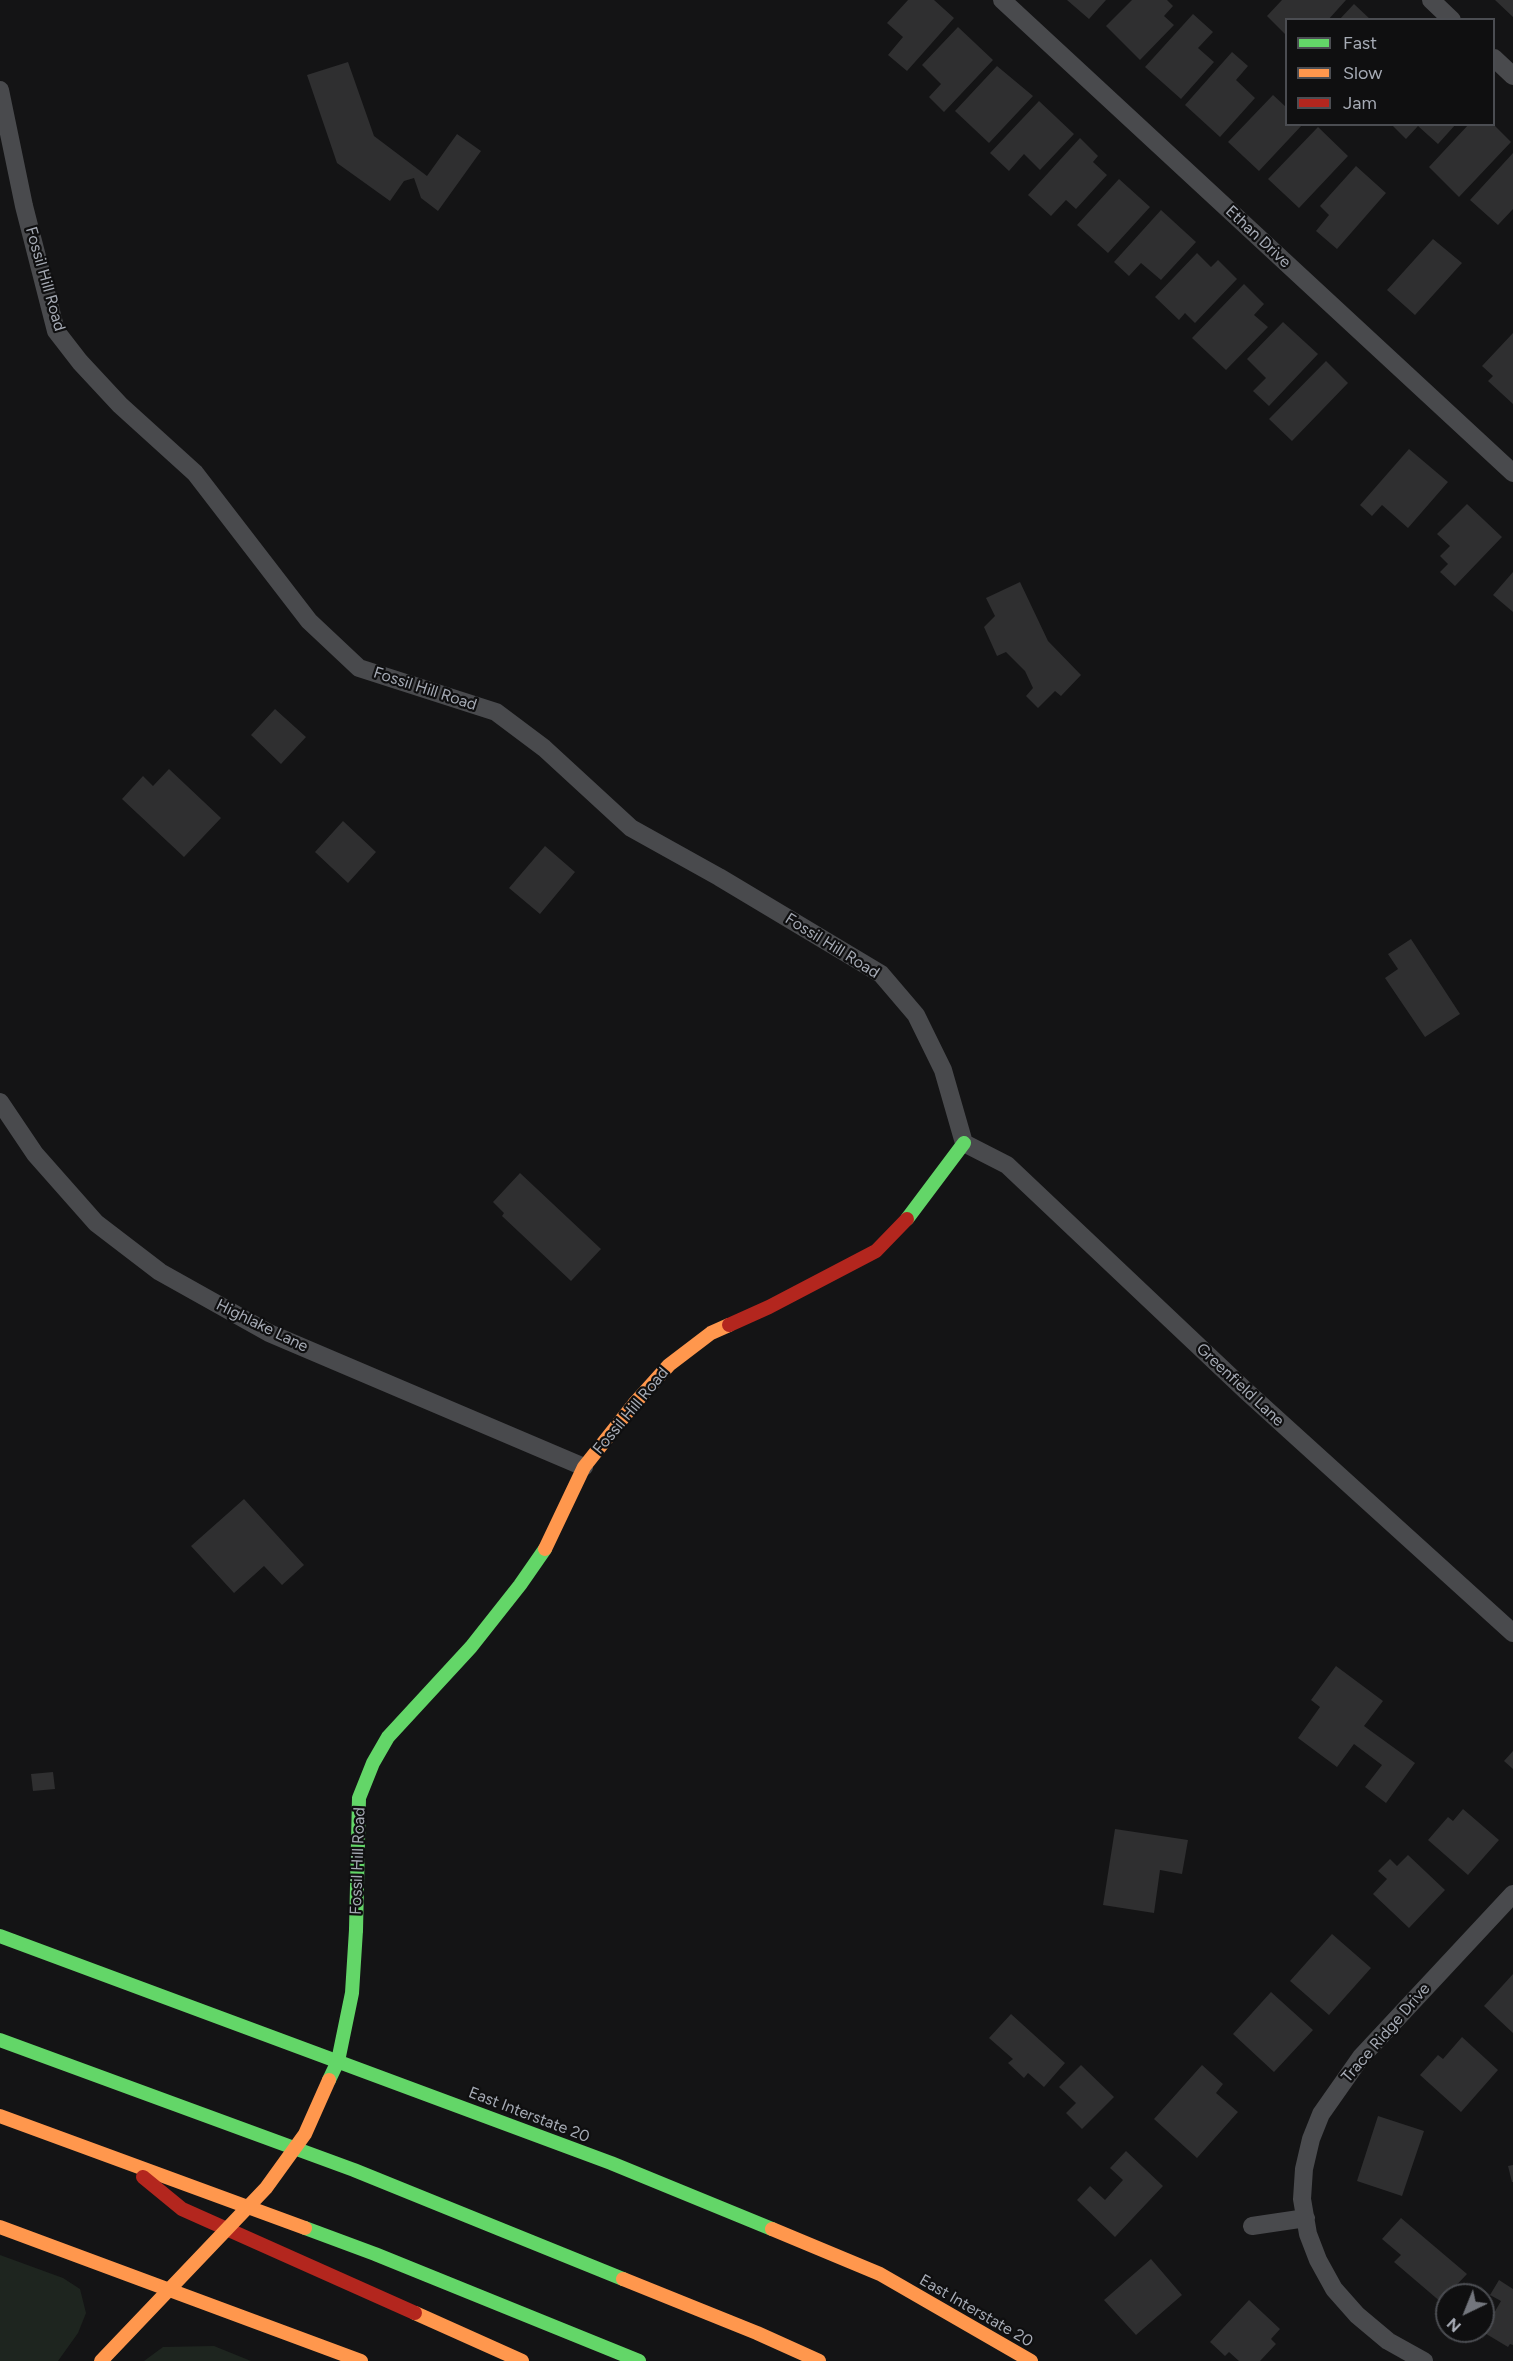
<!DOCTYPE html>
<style>
body{margin:0}
#map{position:relative;width:1513px;height:2361px;overflow:hidden;background:#141415;font-family:Figtree,sans-serif}
canvas{display:block}
.legend{position:absolute;left:1285px;top:18px;width:210px;height:108px;box-sizing:border-box;background:#0f0f10;border:2px solid #4b4d52;margin:0;padding:8px 10px;list-style:none;font-size:18px;color:#a6abb5}
.legend li{display:flex;align-items:center;gap:12px;height:30px}
.legend b{width:30px;border:2px solid #4b4d52}
.north{position:absolute;left:1435px;top:2283px;width:60px;height:60px;box-sizing:border-box;background:#0f0f10;border:2px solid #4b4d52;border-radius:50%;rotate:223deg;font-size:16px;font-weight:700;line-height:24px;text-align:center;color:#a6abb5}
.north::after{content:'';display:block;margin:auto;width:21px;height:27px;background:#73767d;clip-path:polygon(50% 0,100% 100%,50% 72%,0 100%)}
</style>
<div id="map">
<canvas width="1513" height="2361"></canvas>
<ul class="legend">
<li><b style="height:8px;background:#63d668"></b>Fast</li>
<li><b style="height:8px;background:#ff974d"></b>Slow</li>
<li><b style="height:8px;background:#b3261e"></b>Jam</li>
</ul>
<div class="north">N</div>
</div>
<script>
const g = document.querySelector('canvas').getContext('2d');
g.lineJoin = 'round';
function fillPath(path, color) { g.fillStyle = color; g.fill(path, 'evenodd'); }
const poly = rows => new Path2D(rows.map(r => 'M' + r).join(''));
function stroke(path, color, width, dash) { g.strokeStyle = color; g.lineWidth = width; g.lineCap = dash ? 'butt' : 'round'; g.setLineDash(dash || []); g.stroke(path); }
function write(font, color, halo, rows, align = 'center') {
  g.font = font + ' Figtree,sans-serif'; g.lineWidth = 4.5; g.setLineDash([]); g.textBaseline = 'middle'; g.strokeStyle = halo; g.fillStyle = color; for (const [text, x, y, turn = 0] of rows) {
    g.save(); g.translate(x, y); g.rotate((+turn || 0) * Math.PI / 180); g.textAlign = isNaN(turn) ? turn : align; if (halo) g.strokeText(text, 0, 0); g.fillText(text, 0, 0); g.restore();
  }
}
fillPath(poly([
 [0,2255,63,2278,80,2289,86,2313,78,2333,58,2361,0,2361],
 [214,2346,251,2361,144,2361,163,2347]
]), '#1e251f');
fillPath(poly([
 [908,0,934,0,954,18,907,71,888,55,903,37,887,23],
 [1067,0,1106,0,1089,19],
 [1132,0,1167,0,1173,6,1164,16,1174,25,1140,60,1106,26],
 [1282,0,1346,0,1328,20,1286,20,1286,35,1267,16],
 [1495,0,1513,0,1513,17],
 [1354,4,1371,20,1339,20],
 [1193,14,1213,32,1198,48,1214,62,1181,99,1145,67],
 [958,27,993,60,944,112,929,97,941,84,922,65],
 [1232,52,1248,66,1236,80,1255,98,1220,137,1185,105],
 [348,62,374,136,427,176,457,134,481,151,438,211,421,198,414,178,404,181,390,201,337,163,307,75],
 [997,66,1033,96,989,143,955,111],
 [1273,95,1286,107,1286,124,1303,124,1259,171,1228,142],
 [1039,101,1074,134,1040,170,1024,154,1009,171,990,153],
 [1391,124,1456,124,1438,144,1418,126,1406,139],
 [1469,124,1493,124,1511,142,1459,197,1429,167],
 [1318,127,1348,156,1299,208,1268,179],
 [1080,138,1098,156,1093,162,1107,175,1076,209,1066,200,1051,216,1028,195],
 [1513,153,1513,209,1498,225,1470,200],
 [1356,166,1386,193,1337,249,1316,231,1329,215,1320,206],
 [1119,179,1150,207,1108,253,1077,225],
 [1161,210,1196,242,1161,280,1141,263,1129,276,1114,262],
 [1433,239,1462,263,1415,315,1387,290],
 [1197,253,1211,267,1218,260,1237,279,1195,323,1185,313,1179,320,1155,297],
 [1244,284,1264,304,1254,315,1268,327,1226,370,1192,338],
 [1283,322,1318,354,1269,406,1253,391,1266,378,1247,359],
 [1513,333,1513,404,1488,381,1493,376,1482,366],
 [1326,361,1348,383,1292,441,1269,419],
 [1409,449,1448,482,1408,528,1382,505,1372,516,1360,505],
 [1467,504,1502,537,1455,586,1440,572,1448,564,1440,556,1450,546,1437,534],
 [1513,572,1513,612,1493,595],
 [1020,582,1048,641,1081,675,1061,696,1055,691,1038,708,1026,696,1033,688,1025,671,1006,652,997,656,984,627,995,616,986,598],
 [275,709,306,737,281,764,251,735],
 [169,769,221,818,184,857,122,799,143,776,153,786],
 [343,821,376,852,348,883,315,852],
 [545,846,575,872,540,914,509,888],
 [1411,939,1460,1014,1425,1037,1385,978,1398,969,1388,954],
 [520,1173,601,1249,571,1281,502,1216,504,1213,493,1202],
 [244,1499,304,1565,282,1585,264,1566,234,1593,191,1546],
 [1336,1666,1383,1701,1364,1726,1415,1763,1386,1803,1365,1787,1382,1765,1354,1744,1337,1767,1298,1738,1320,1707,1311,1700],
 [1513,1751,1513,1769,1504,1761],
 [53,1772,55,1789,33,1791,31,1774],
 [1463,1809,1499,1840,1468,1875,1428,1840,1448,1817,1453,1821],
 [1115,1829,1188,1840,1182,1874,1160,1870,1154,1913,1103,1905],
 [1408,1855,1445,1890,1409,1928,1373,1894,1387,1879,1378,1871,1390,1859,1397,1866],
 [1332,1934,1371,1968,1329,2015,1290,1981],
 [1513,1974,1513,2033,1484,2006],
 [1271,1992,1313,2030,1274,2072,1233,2034],
 [1011,2014,1065,2063,1044,2087,1028,2073,1024,2078,1008,2063,1013,2059,989,2038],
 [1462,2037,1498,2070,1461,2112,1420,2075,1438,2055,1443,2059],
 [1081,2065,1114,2097,1082,2129,1066,2113,1076,2103,1059,2087],
 [1202,2065,1223,2084,1216,2093,1238,2112,1197,2158,1154,2119],
 [1378,2116,1424,2131,1402,2196,1357,2181],
 [1126,2151,1163,2186,1115,2237,1077,2200,1090,2186,1105,2200,1123,2180,1110,2168],
 [1513,2165,1513,2182,1512,2182,1508,2166],
 [1401,2218,1467,2274,1447,2295,1442,2303,1394,2262,1401,2255,1382,2239],
 [1151,2259,1182,2295,1136,2335,1104,2300],
 [1499,2280,1513,2289,1513,2345,1510,2344,1508,2347,1483,2332,1501,2301,1490,2295],
 [1249,2300,1280,2329,1271,2339,1276,2344,1260,2361,1239,2361,1229,2352,1225,2356,1210,2342]
]), '#2f2f30');
stroke(poly([
 [1002,0,1513,473],
 [1431,0,1452,20],
 [1494,58,1513,76],
 [0,90,24,206,56,331,80,362,120,405,195,473,309,621,359,668,496,712,544,748,631,828,719,877,881,974,916,1015,943,1070,964,1143,1007,1165,1246,1391,1513,1633],
 [0,1102,35,1154,96,1223,160,1272,269,1333,584,1467],
 [1252,2226,1306,2218],
 [1424,2361,1388,2341,1357,2315,1334,2289,1318,2260,1308,2234,1302,2199,1304,2169,1311,2139,1321,2114,1361,2057,1513,1894]
]), '#494a4d', 18);
stroke(poly([
 [907,1219,964,1143],
 [356,1930,359,1798,373,1763,388,1737,471,1647,520,1585,545,1549],
 [0,1936,611,2163,772,2229],
 [0,2040,354,2170,623,2279],
 [305,2228,375,2254,639,2361]
]), '#63d668', 14);
stroke(poly([
 [545,1549,584,1467,634,1404,669,1365,711,1333,729,1325],
 [0,2116,305,2228],
 [0,2227,361,2361],
 [772,2229,880,2274,1031,2361],
 [623,2279,757,2333,819,2361],
 [415,2313,522,2361]
]), '#ff974d', 14);
stroke(poly([
 [729,1325,769,1307,876,1251,907,1219],
 [143,2177,182,2209,415,2313]
]), '#b3261e', 14);
stroke(poly([
 [329,2080,338,2061,352,1993,356,1930]
]), '#63d668', 14);
stroke(poly([
 [101,2361,266,2188,305,2134,329,2080]
]), '#ff974d', 14);
write('16px', '#a6abb5', '#0f0f10', [
 ["Ethan Drive",1258,237,43],
 ["Fossil Hill Road",45,279,74],
 ["Fossil Hill Road",425,689,18],
 ["Fossil Hill Road",832,946,32],
 ["Highlake Lane",262,1326,26],
 ["Greenfield Lane",1240,1385,43],
 ["Fossil Hill Road",631,1411,-50],
 ["Fossil Hill Road",358,1861,-88],
 ["Trace Ridge Drive",1386,2033,-49],
 ["East Interstate 20",529,2115,21],
 ["East Interstate 20",976,2311,30]
]);
</script>
